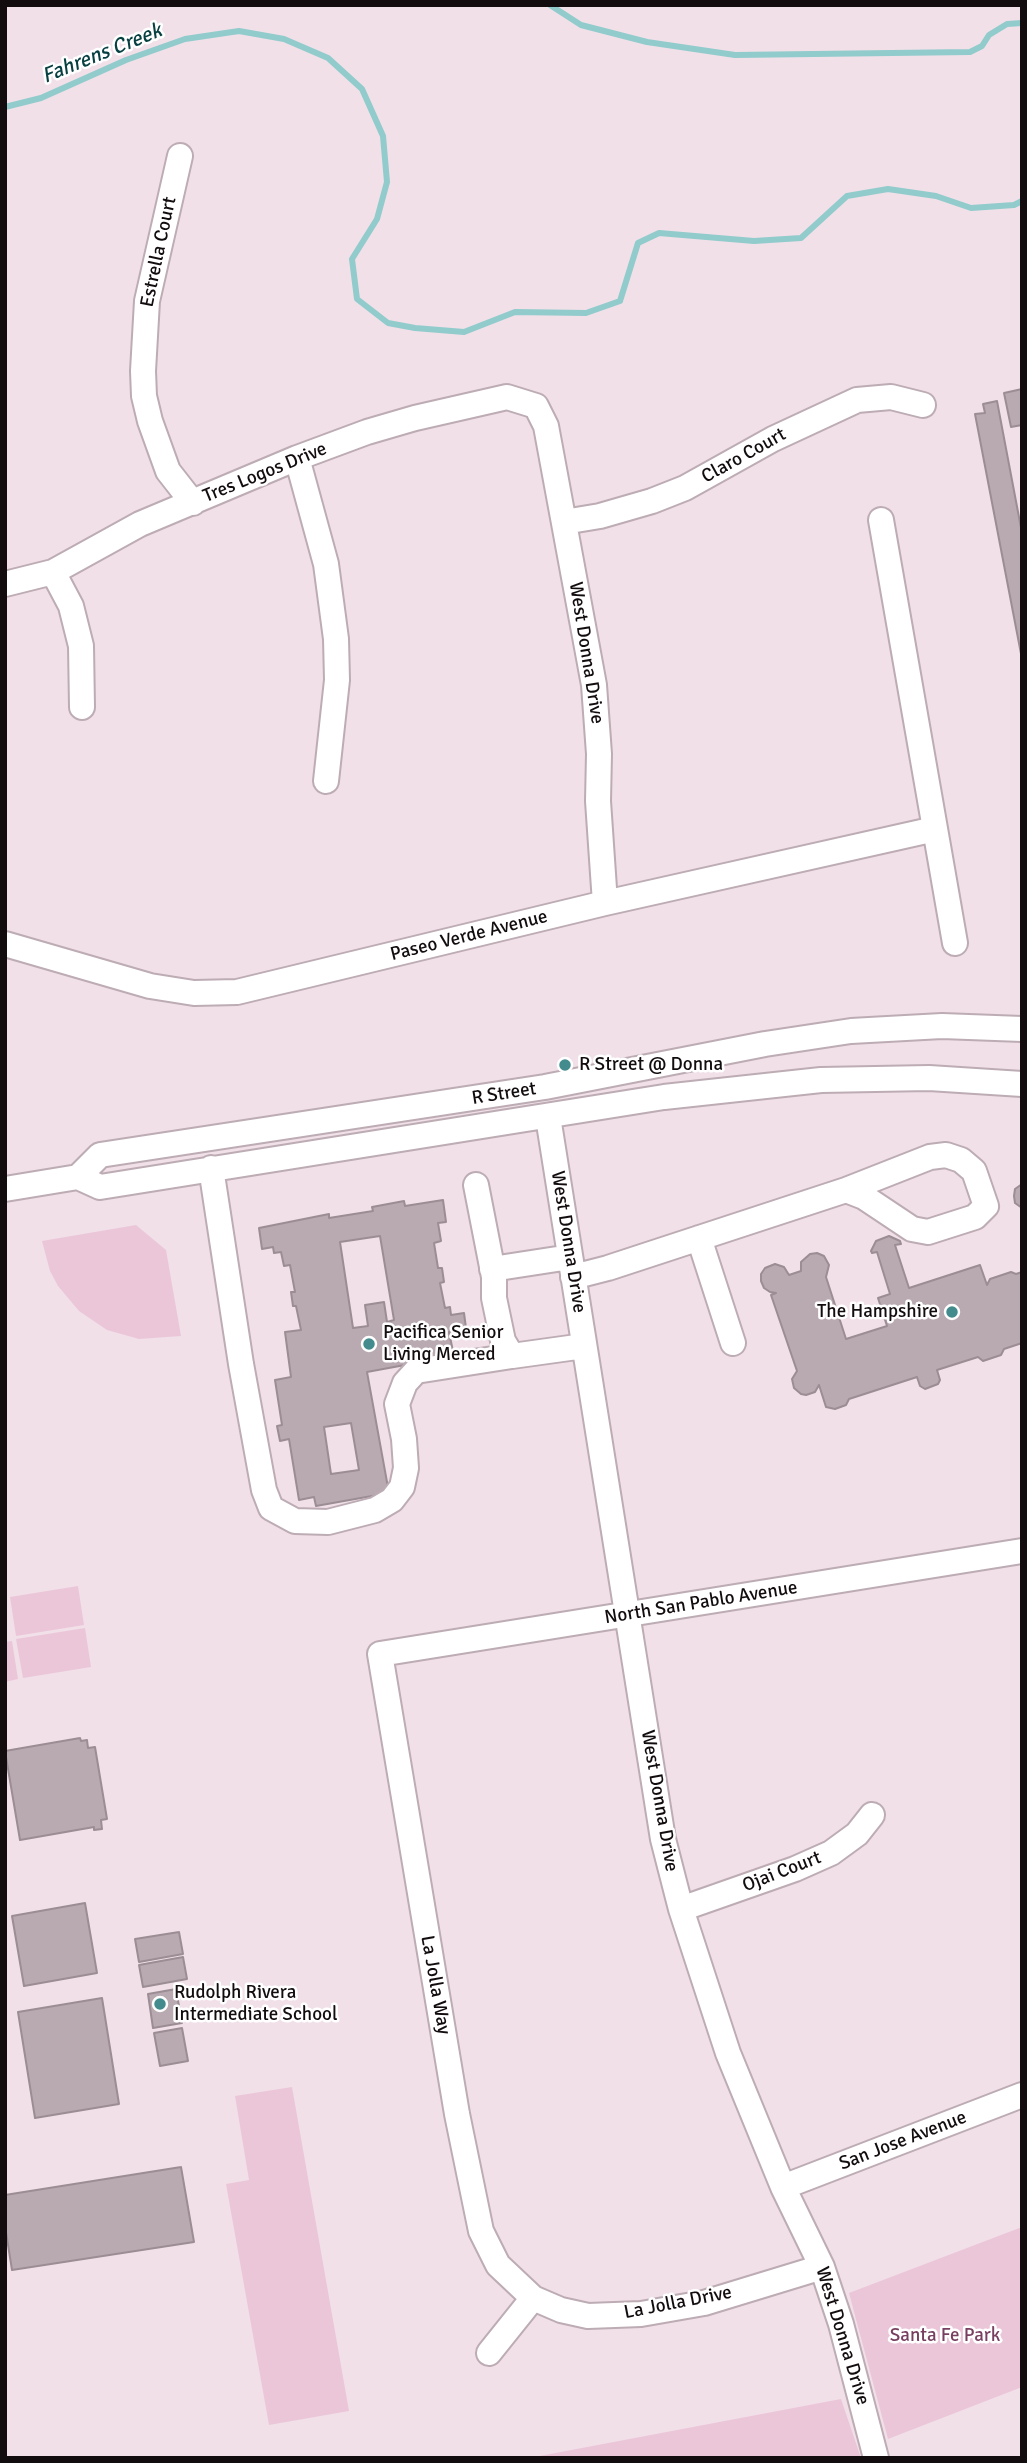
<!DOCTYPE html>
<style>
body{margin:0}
#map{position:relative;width:1027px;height:2463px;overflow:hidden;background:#f1e0e8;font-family:Signika,sans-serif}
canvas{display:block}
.frame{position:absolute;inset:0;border:7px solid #120c0f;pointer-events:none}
</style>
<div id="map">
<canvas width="1027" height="2463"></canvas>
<div class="frame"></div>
</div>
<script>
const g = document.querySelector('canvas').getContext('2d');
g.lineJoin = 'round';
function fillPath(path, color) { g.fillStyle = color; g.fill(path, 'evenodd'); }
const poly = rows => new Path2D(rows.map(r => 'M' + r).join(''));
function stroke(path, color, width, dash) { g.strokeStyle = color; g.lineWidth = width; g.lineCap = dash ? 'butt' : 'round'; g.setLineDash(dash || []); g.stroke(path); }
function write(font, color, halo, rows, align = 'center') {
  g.font = font + ' Signika,sans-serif'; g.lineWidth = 5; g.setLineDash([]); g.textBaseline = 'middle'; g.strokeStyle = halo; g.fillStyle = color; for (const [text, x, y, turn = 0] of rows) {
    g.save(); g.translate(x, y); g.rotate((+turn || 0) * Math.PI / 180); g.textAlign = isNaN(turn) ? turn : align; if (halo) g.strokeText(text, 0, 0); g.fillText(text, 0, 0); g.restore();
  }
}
fillPath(poly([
 [136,1225,166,1250,181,1336,139,1339,107,1330,79,1311,58,1286,50,1271,42,1241],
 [78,1586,84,1625,16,1636,10,1597],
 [85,1628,91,1667,23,1678,16,1639],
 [12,1641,18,1679,5,1682,5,1642],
 [292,2087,349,2411,269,2425,226,2184,249,2180,235,2096],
 [1022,2227,1022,2387,888,2439,849,2293],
 [841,2399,861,2458,529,2458]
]), '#ebc6d9');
stroke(poly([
 [550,5,581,25,647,42,735,55,970,52,982,46,989,35,1007,24,1022,23],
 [5,107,41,98,126,60,185,39,239,31,284,39,328,58,362,89,383,136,387,182,377,219,352,259,357,299,388,323,415,328,464,332,515,312,586,313,620,301,638,243,659,233,754,241,801,238,847,196,888,189,936,196,971,208,1014,205,1022,201]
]), '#91cbcc', 6);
const building = poly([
 [1022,389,1022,425,1011,427,1004,393,1022,389],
 [997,401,1022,533,1022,659,975,414,985,413,983,404,997,401],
 [1022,1184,1022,1208,1015,1203,1014,1196,1015,1189,1022,1184],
 [443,1200,446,1222,438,1223,441,1241,434,1243,438,1268,442,1268,444,1282,440,1283,445,1308,450,1307,451,1315,464,1313,466,1328,449,1332,454,1356,367,1372,389,1493,316,1506,314,1497,299,1500,289,1439,280,1441,277,1426,282,1425,275,1380,291,1377,285,1332,301,1330,296,1306,293,1306,291,1292,295,1292,290,1265,284,1266,281,1252,274,1253,273,1247,262,1249,259,1228,329,1214,329,1218,373,1211,372,1207,404,1201,405,1206,443,1200],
 [380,1236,394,1320,387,1322,384,1302,365,1305,368,1326,353,1328,340,1242,380,1236],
 [351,1423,359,1470,331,1474,324,1427,351,1423],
 [889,1236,900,1241,901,1244,895,1245,909,1288,980,1265,987,1285,990,1279,1011,1272,1016,1274,1022,1272,1022,1343,1004,1349,1001,1355,983,1361,978,1357,937,1370,940,1380,938,1384,925,1389,920,1386,917,1377,849,1399,846,1405,835,1409,826,1407,819,1385,815,1392,806,1395,801,1394,794,1388,792,1379,797,1371,771,1295,776,1293,770,1292,764,1288,761,1281,761,1274,765,1268,775,1264,784,1267,789,1275,801,1271,801,1262,810,1254,817,1253,824,1256,829,1265,826,1277,846,1339,887,1326,878,1298,890,1294,877,1252,872,1253,871,1251,876,1241,889,1236],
 [80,1738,81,1741,87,1740,88,1748,95,1747,107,1819,101,1820,102,1829,94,1830,94,1827,20,1840,5,1751,80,1738],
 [85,1903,97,1973,24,1986,12,1916,85,1903],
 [179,1932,183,1954,139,1962,135,1939,179,1932],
 [183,1957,187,1979,143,1987,139,1965,183,1957],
 [176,1989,182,2023,153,2028,148,1994,176,1989],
 [102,1998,119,2104,35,2118,18,2012,102,1998],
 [182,2028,188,2061,160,2066,154,2033,182,2028],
 [181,2167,194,2242,12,2270,5,2226,5,2195,181,2167]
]);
fillPath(building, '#b9a9b1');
stroke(building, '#9c8d94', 2);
const minor = poly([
 [180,156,147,301,143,371,144,396,150,421,168,471,193,503],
 [297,458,326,564,336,639,337,680,326,781],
 [881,520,955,943],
 [564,522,600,516,652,501,685,488,773,439,857,400,891,397,923,405],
 [53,572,71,606,81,646,82,707],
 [5,584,53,572,140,524,297,458,367,432,415,418,507,397,536,406,546,426,594,685,599,754,598,801,605,903],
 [5,944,150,986,194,993,237,992,605,903,935,829],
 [548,1117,663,1839,681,1909,728,2053,783,2187,822,2267,841,2324,876,2458],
 [211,1168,241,1364,264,1490,271,1508,295,1521,328,1522,375,1510,392,1500,402,1487,406,1468,404,1439,397,1404,405,1383,416,1371,512,1356],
 [78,1177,100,1155,545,1087,765,1044,851,1031,942,1026,1022,1029],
 [476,1185,494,1277,494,1298,503,1341,512,1356,584,1346],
 [5,1189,78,1177,100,1187,664,1097,821,1080,929,1078,1022,1084],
 [699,1238,733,1343],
 [492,1269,570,1257],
 [573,1277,608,1268,846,1190,864,1197,912,1229,928,1232,975,1217,986,1206,974,1171,961,1160,946,1155,930,1157,846,1190],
 [681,1909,795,1869,831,1853,857,1834,872,1815],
 [783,2187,1022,2095],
 [822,2267,704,2303,641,2314,588,2316,561,2310,533,2298,498,2265,481,2231,457,2114,380,1654,1022,1551],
 [489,2353,533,2298]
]);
stroke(minor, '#bdacb4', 28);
stroke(minor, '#fff', 24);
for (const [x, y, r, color] of [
 [565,1065,7,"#438b8d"],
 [952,1312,7,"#438b8d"],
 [369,1344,7,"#438b8d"],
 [160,2004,7,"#438b8d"]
]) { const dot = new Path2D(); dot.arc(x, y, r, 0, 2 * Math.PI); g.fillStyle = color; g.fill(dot); stroke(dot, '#fff', 2.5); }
write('19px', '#120c0f', '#fff', [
 ["Estrella Court",159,252,-78],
 ["Claro Court",744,456,-29],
 ["Tres Logos Drive",265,473,-22],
 ["West Donna Drive",586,653,81],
 ["Paseo Verde Avenue",469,936,-14],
 ["R Street",504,1094,-9],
 ["West Donna Drive",568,1242,81],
 ["North San Pablo Avenue",701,1603,-9],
 ["West Donna Drive",659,1801,80],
 ["Ojai Court",782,1872,-21],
 ["La Jolla Way",435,1985,80],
 ["San Jose Avenue",903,2141,-21],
 ["La Jolla Drive",678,2303,-11],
 ["West Donna Drive",842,2336,73]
]);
write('19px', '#120c0f', '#fff', [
 ["R Street @ Donna",579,1065],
 ["The Hampshire",938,1312,"right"],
 ["Pacifica Senior",383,1333],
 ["Living Merced",383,1355],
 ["Rudolph Rivera",174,1993],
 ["Intermediate School",174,2015]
], 'left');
write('19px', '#783f60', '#fff', [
 ["Santa Fe Park",945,2336]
]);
write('italic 21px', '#084042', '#fff', [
 ["Fahrens Creek",102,54,-22]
]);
</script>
